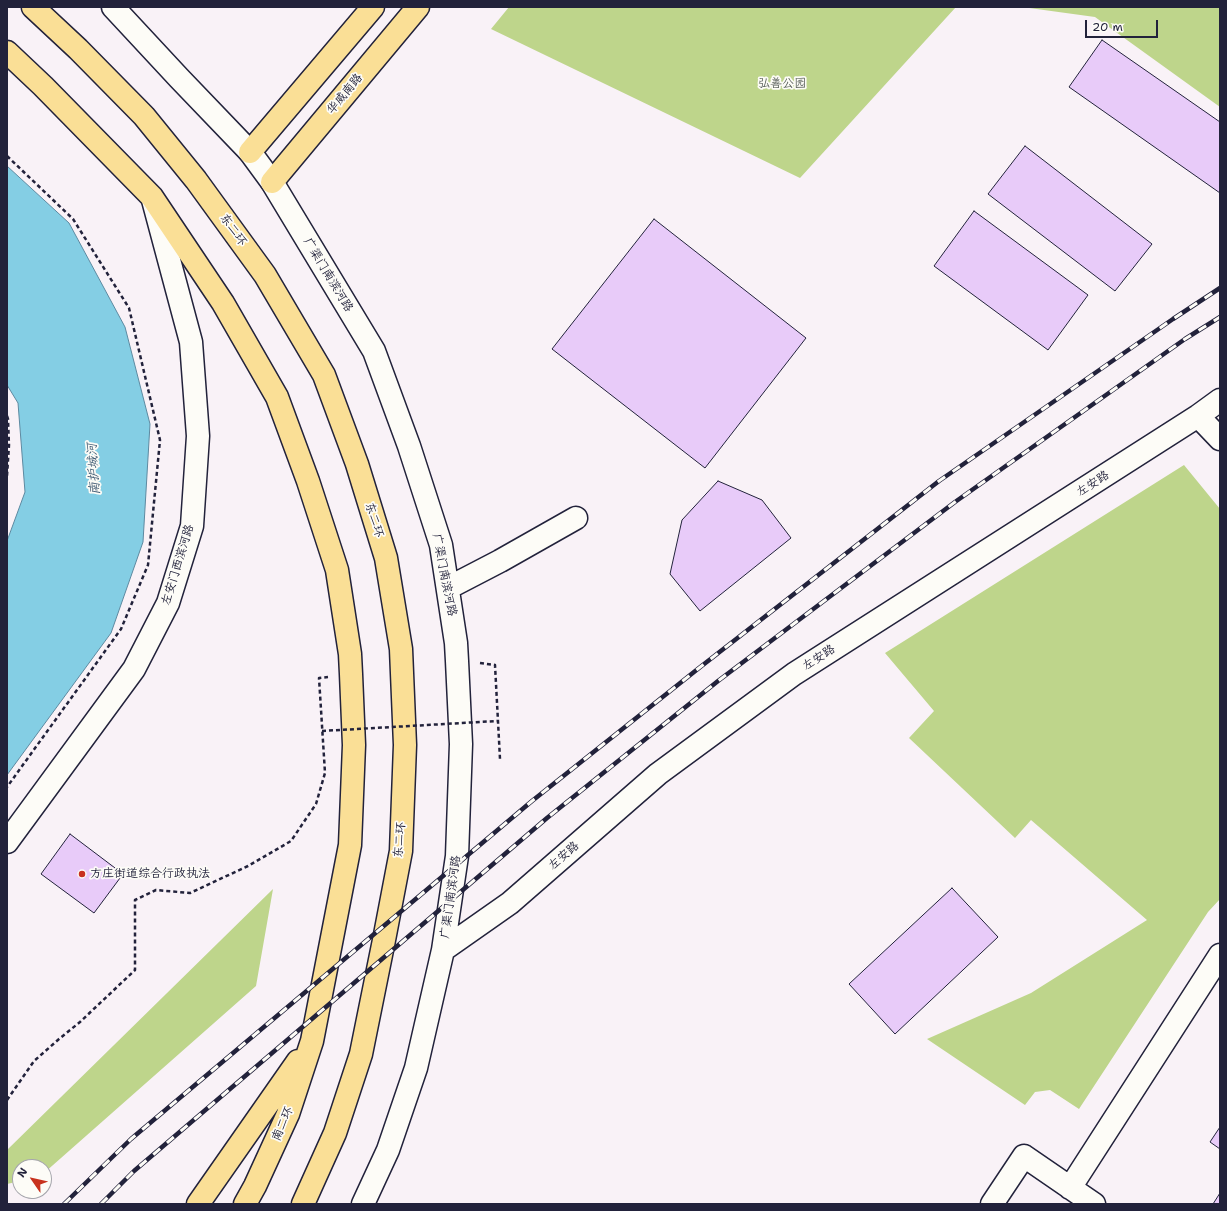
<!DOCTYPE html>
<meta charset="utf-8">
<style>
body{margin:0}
#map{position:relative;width:1227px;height:1211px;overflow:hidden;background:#f9f2f7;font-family:"Shantell Sans",sans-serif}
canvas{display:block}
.frame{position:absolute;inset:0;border:8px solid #22223b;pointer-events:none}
.north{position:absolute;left:12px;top:1159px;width:40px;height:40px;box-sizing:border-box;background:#fdfcf7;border:1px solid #a5a5ac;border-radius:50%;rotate:304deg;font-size:11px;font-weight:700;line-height:16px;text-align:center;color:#22223b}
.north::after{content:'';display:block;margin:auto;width:14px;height:18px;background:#c8321e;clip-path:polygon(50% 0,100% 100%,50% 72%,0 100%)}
.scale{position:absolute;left:1085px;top:20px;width:73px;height:18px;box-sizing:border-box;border:2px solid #22223b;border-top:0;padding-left:5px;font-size:12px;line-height:14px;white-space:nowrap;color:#22223b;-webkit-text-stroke:3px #fdfcf7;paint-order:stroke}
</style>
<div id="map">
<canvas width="1227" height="1211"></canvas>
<div class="frame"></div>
<div class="north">N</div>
<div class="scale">20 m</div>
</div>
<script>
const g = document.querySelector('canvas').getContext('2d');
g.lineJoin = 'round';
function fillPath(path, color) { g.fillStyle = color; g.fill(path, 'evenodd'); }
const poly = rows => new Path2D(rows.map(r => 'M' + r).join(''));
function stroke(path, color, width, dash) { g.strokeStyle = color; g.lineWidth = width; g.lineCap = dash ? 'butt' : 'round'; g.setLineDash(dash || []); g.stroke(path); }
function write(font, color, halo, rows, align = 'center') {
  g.font = font + ' "Shantell Sans","LXGW WenKai TC",sans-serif'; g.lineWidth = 3.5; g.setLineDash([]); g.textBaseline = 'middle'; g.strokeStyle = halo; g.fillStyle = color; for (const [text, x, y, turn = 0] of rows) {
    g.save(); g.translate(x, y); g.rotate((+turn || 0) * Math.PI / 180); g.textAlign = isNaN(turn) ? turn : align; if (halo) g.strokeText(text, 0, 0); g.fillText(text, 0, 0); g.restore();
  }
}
fillPath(poly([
 [509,7,956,7,800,178,491,29],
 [1022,7,1220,7,1220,107,1095,17],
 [1184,465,1220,509,1220,899,1208,912,1079,1109,1050,1090,1035,1092,1025,1105,927,1039,1031,993,1147,920,1031,820,1015,838,909,738,934,711,885,653],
 [273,889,256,986,44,1173,44,1167,20,1167,20,1181,7,1184,7,1150]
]), '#bed58b');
const water = poly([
 [7,166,69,223,125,327,150,424,143,542,111,633,7,775,7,541,25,492,18,403,7,385,7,166]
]);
fillPath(water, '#84cee4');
stroke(water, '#5d89a0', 1);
const building = poly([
 [1102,40,1220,122,1220,193,1069,87,1102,40],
 [1025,146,1152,244,1115,291,988,194,1025,146],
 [974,211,1088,295,1048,350,934,266,974,211],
 [654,219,806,338,705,468,552,349,654,219],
 [718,481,762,500,791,538,700,611,670,574,682,520,718,481],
 [70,834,123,874,94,913,41,874,70,834],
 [952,888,998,937,895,1034,849,984,952,888],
 [1220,1127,1220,1149,1210,1142,1220,1127],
 [1220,1193,1220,1204,1213,1204,1220,1193]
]);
fillPath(building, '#e8cbf9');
stroke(building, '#22223b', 1);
const minor = poly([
 [113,7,179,78,250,152,272,182,374,351,409,446,441,545,456,643,457,661,461,744,457,856,443,950,416,1068,388,1150,363,1204],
 [1198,416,1220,439],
 [448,588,500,561,576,518],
 [7,842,134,669,168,603,192,526,198,436,191,342,153,200],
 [443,950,510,903,658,774,794,674,1198,416,1220,400],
 [1070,1188,1220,955],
 [992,1204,1024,1156,1094,1204]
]);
const major = poly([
 [250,152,373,7],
 [272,182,418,7]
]);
const highway = poly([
 [33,7,78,49,144,116,196,180,265,275,324,375,357,464,386,558,401,649,405,745,401,851,384,940,361,1054,335,1133,303,1204],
 [7,52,43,86,152,197,223,303,277,397,308,481,337,570,350,654,351,674,354,745,350,845,312,1041,288,1114,255,1186,245,1204],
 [198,1204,298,1061]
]);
stroke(minor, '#22223b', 25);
stroke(major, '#22223b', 25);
stroke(highway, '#22223b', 25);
stroke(poly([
 [7,156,73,219,129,308,160,440,148,565,121,629,7,787],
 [7,416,8,419,9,445,7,476],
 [480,663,495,665,500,759],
 [7,1100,34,1061,59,1039,80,1022,135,970,135,900,156,890,190,893,248,866,291,841,316,804,325,773,319,678,328,677]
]), '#22223b', 2.5, [4, 3]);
stroke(minor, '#fdfcf7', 22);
stroke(major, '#fadf96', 22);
stroke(highway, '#fadf96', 22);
const rail = poly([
 [64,1204,131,1139,532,801,699,668,939,481,1173,319,1220,288],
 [101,1204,134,1171,547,818,718,681,955,502,1185,339,1220,317]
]);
stroke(rail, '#22223b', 4.5);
stroke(rail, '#fdfcf7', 3, [9]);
stroke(poly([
 [322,731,497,721]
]), '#22223b', 2.5, [4, 3]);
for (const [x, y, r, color] of [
 [82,874,4,"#c8321e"]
]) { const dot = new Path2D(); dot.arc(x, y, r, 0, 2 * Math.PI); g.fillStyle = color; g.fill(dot); stroke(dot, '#fdfcf7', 1.5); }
write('12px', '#515853', '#fdfcf7', [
 ["弘善公园",782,84]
]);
write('12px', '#22223b', '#fdfcf7', [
 ["华威南路",345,94,-50],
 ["东二环",233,230,54],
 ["广渠门南滨河路",328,275,59],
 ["左安路",1093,484,-33],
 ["东二环",374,520,72],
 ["左安门西滨河路",178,565,-73],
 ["广渠门南滨河路",444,575,79],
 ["左安路",819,658,-33],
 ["东二环",400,840,-85],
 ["左安路",564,856,-41],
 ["广渠门南滨河路",451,897,-82],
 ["南二环",283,1124,-67]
]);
write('12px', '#22223b', '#fdfcf7', [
 ["方庄街道综合行政执法",90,874]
], 'left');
write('italic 13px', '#445e76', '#fdfcf7', [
 ["南护城河",94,469,-94]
]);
</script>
